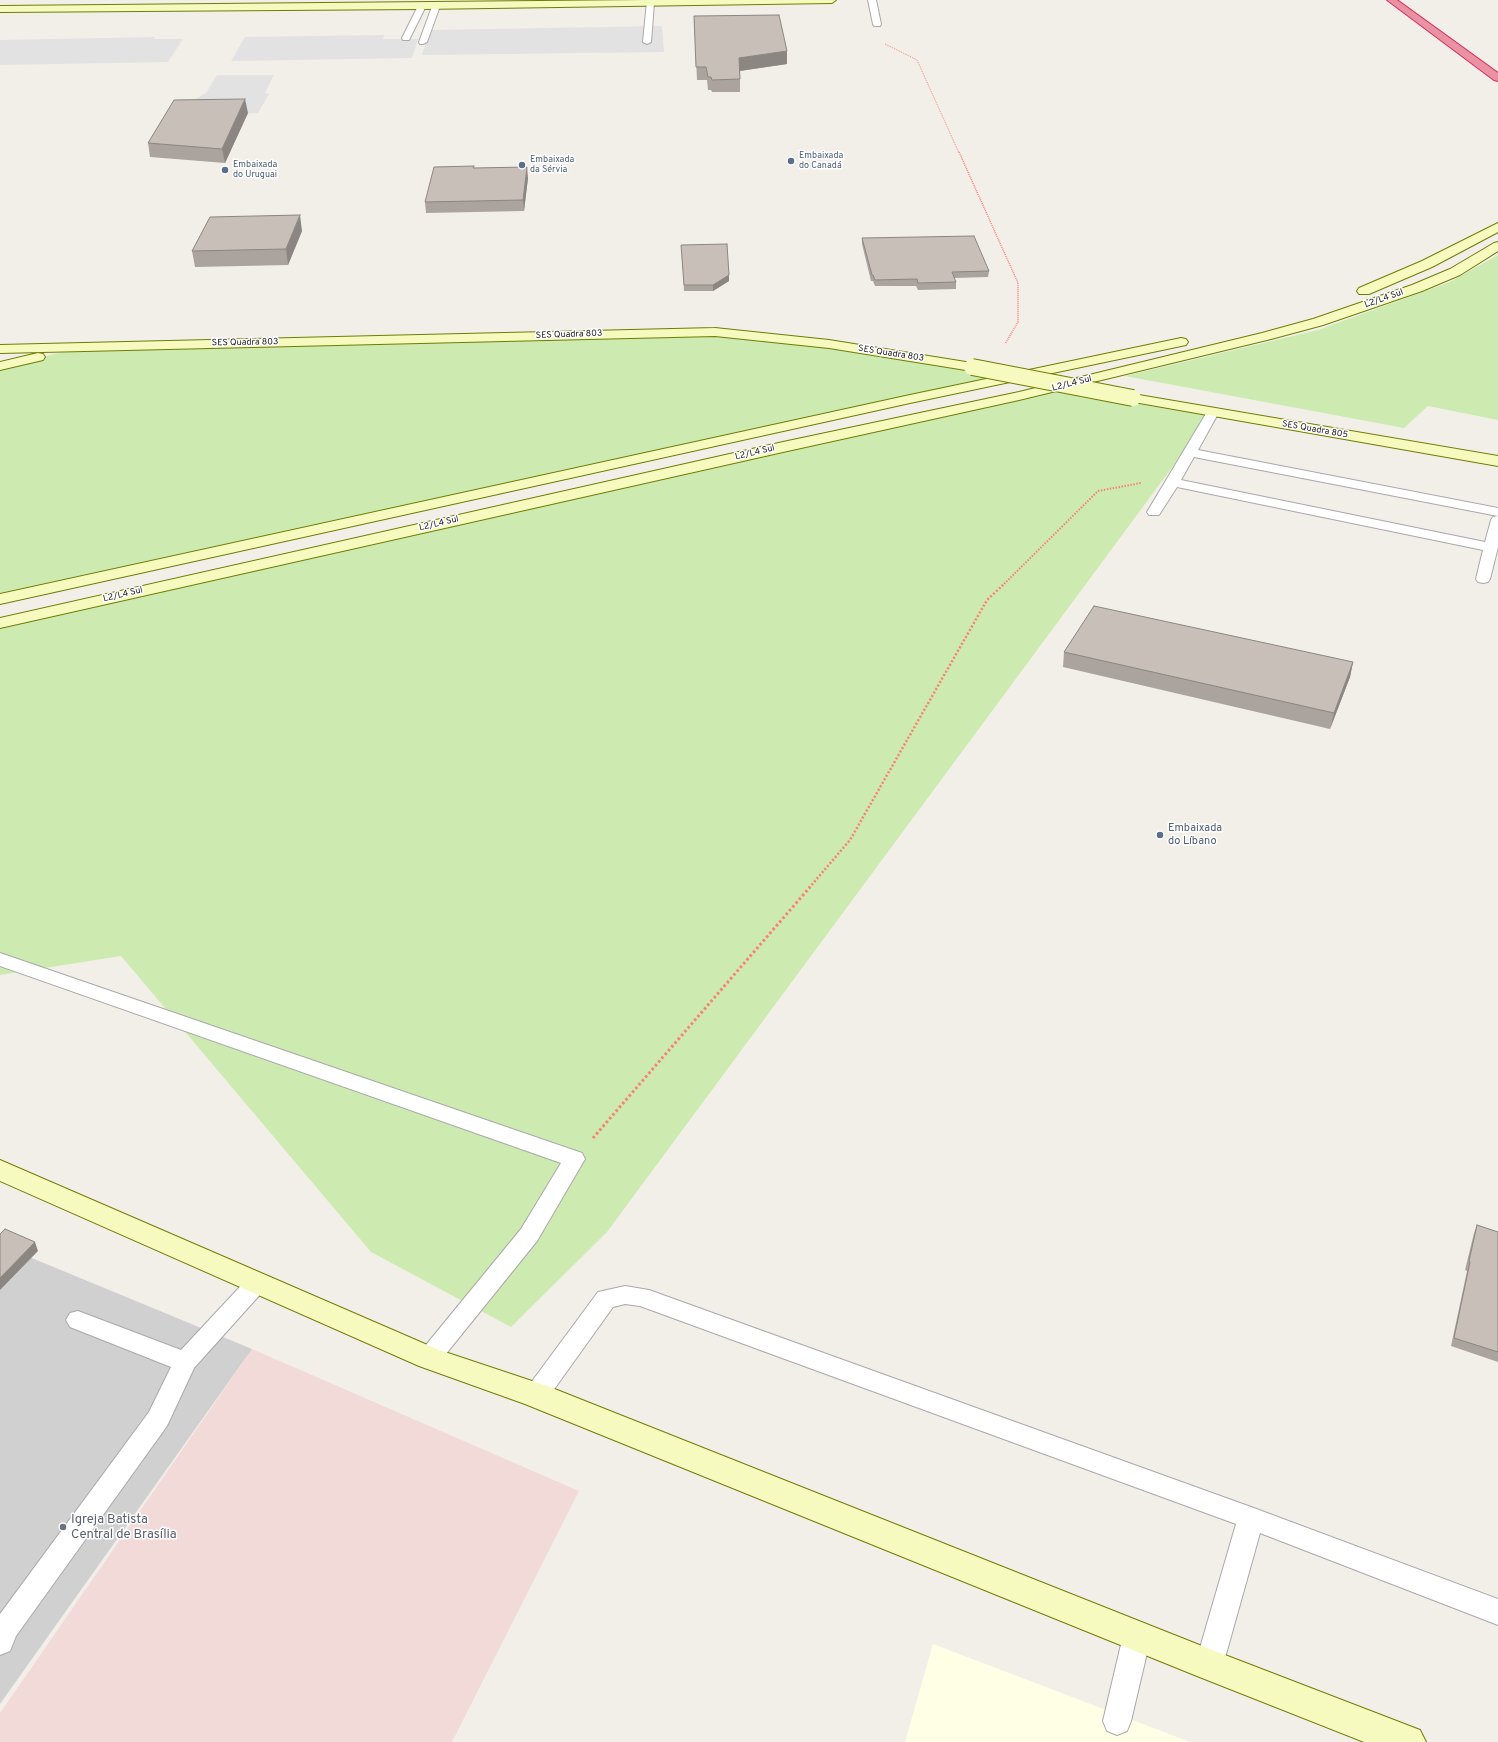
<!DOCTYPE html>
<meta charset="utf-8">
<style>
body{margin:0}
canvas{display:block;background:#f2efe9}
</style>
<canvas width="1498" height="1742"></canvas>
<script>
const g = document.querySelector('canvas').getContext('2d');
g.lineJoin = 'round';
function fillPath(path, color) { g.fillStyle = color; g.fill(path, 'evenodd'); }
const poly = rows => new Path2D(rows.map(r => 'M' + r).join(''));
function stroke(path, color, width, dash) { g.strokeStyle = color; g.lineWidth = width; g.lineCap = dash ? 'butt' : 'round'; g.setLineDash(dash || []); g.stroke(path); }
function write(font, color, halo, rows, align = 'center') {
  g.font = font + ' Overpass,sans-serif'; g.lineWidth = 3; g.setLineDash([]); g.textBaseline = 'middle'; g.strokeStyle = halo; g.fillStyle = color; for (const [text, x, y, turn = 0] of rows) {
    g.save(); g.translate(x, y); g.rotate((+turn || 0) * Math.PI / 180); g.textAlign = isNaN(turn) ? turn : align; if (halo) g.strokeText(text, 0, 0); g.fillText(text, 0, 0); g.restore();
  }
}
fillPath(poly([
 [252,1349,579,1491,452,1742,0,1742,0,1713]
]), '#f2dad9');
fillPath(poly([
 [933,1644,1190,1742,905,1742]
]), '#ffffe5');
fillPath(poly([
 [10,1249,252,1349,0,1704,0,1259]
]), '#d0d0d0');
fillPath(poly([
 [1498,255,1498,420,1428,406,1404,428,1125,376,1318,330,1450,282],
 [715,332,972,367,999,380,0,599,0,367,88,346],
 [1059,387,1213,412,607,1232,511,1327,371,1252,121,956,0,975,0,623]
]), '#cdebb0');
fillPath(poly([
 [662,26,664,52,422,55,430,30],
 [384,35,383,39,418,39,412,58,231,61,245,37],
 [155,37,154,39,183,39,168,62,0,65,0,40],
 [217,75,274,75,265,93,269,94,258,113,239,114,183,106,206,93]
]), '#e2e2e2');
const lane = poly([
 [868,0,876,0,881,24,880,26,874,26,873,24,868,0],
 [647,1,650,1,654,3,651,42,647,44,643,42,647,1],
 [419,4,425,4,426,6,409,40,403,40,402,38,419,4],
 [433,4,439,4,440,6,427,42,423,44,420,44,419,42,433,4],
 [1213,408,1217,409,1219,412,1198,450,1498,508,1498,547,1490,579,1488,582,1483,583,1478,582,1476,579,1483,550,1177,487,1159,515,1149,515,1147,512,1207,412,1209,409,1213,408],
 [1194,457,1498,516,1493,517,1491,520,1485,542,1181,480,1194,457],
 [0,953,582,1153,585,1159,537,1241,437,1365,429,1368,421,1365,417,1358,421,1351,521,1229,561,1163,0,966,0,953],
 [257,1274,265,1277,269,1283,265,1289,194,1368,167,1426,16,1636,10,1651,0,1655,0,1614,149,1412,171,1367,70,1327,66,1320,70,1313,78,1311,181,1350,249,1277,257,1274],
 [625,1286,649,1290,1251,1507,1498,1599,1498,1625,1260,1533,1223,1665,1219,1674,1209,1678,1199,1674,1195,1665,1236,1524,640,1306,625,1304,613,1307,545,1402,536,1405,527,1402,524,1395,527,1388,598,1292,625,1286],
 [1137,1623,1147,1627,1151,1636,1131,1721,1127,1731,1117,1735,1107,1731,1103,1721,1123,1636,1127,1627,1137,1623]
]);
const secondary = poly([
 [647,0,836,0,832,3,422,9,0,12,0,6,647,0],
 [1498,223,1498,232,1432,267,1369,294,1359,294,1357,291,1359,288,1422,261,1498,223],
 [1498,242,1498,251,1460,275,1422,291,1323,325,1271,339,1019,400,783,452,0,628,0,618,783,442,1019,392,1262,333,1313,319,1412,285,1450,269,1494,243,1498,242],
 [715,328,829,340,972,363,977,364,979,367,977,370,972,371,829,348,715,336,0,353,0,345,715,328],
 [1181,338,1186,339,1188,342,1186,345,910,403,0,604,0,594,910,395,1181,338],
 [38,353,43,354,45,357,43,360,0,370,0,362,38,353],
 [1133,394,1498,456,1498,466,1128,401,1126,398,1128,395,1133,394],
 [0,1160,439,1350,547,1386,1212,1650,1420,1730,1426,1742,1364,1742,1197,1676,525,1404,419,1366,0,1181,0,1160]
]);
const highway = poly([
 [1387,0,1397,0,1498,73,1498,81,1494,80,1387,0]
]);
stroke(lane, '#a9a9a9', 2);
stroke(secondary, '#707d05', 2);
stroke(highway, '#dc2a67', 2);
stroke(poly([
 [885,44,917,60,959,153]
]), '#fa8072', 1, [1, 1]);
stroke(poly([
 [959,152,1018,283,1018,322,1005,344]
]), '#fa8072', 1.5, [1, 1]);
stroke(poly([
 [1002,586,1098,491,1141,483]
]), '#fa8072', 2, [1.5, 1.5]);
stroke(poly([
 [809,888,850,840,987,600,1003,585]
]), '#fa8072', 2.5, [2, 2]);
stroke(poly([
 [593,1138,810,887]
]), '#fa8072', 3, [2.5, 2.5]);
fillPath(lane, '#fff');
fillPath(secondary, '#f7fabf');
fillPath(highway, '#e892a2');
const secondaryBridge = poly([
 [972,367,1133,398]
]);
stroke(secondaryBridge, '#707d05', 18, []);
stroke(secondaryBridge, '#f7fabf', 16);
fillPath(poly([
 [694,16,787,51,787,64,740,71,740,92,712,92,711,90,708,90,707,80,697,80],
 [248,113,225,163,150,157,148,143],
 [474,168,528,178,524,211,426,213,425,202],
 [302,231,288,265,195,267,192,251],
 [862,238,989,271,988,277,954,278,956,282,956,289,918,290,916,286,875,286,873,281,871,281,862,244],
 [682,251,729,275,729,281,713,291,684,291],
 [1064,652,1353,662,1350,677,1330,729,1063,667],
 [1477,1225,1498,1232,1498,1362,1451,1346,1467,1271,1465,1270,1474,1233]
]), '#aba49e');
fillPath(poly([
 [787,51,787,64,739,71,739,58],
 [245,99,248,113,225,163,222,149],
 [527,167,528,178,524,211,523,200],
 [300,215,302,231,288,265,286,249],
 [729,275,729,281,713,291,713,285],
 [1353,662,1350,677,1330,729,1334,713],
 [35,1242,38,1251,0,1290,0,1278]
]), '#8b8681');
const building = poly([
 [779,15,787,51,739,58,740,79,712,80,711,77,708,77,706,67,696,67,694,16,779,15],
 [245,99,222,149,148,143,174,100,245,99],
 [474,166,473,168,527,167,523,200,425,202,434,167,474,166],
 [300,215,286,249,192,251,210,217,300,215],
 [974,236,989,271,952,272,956,282,918,283,917,279,875,280,873,275,872,275,862,238,974,236],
 [727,244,729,275,713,285,684,285,681,245,727,244],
 [1094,606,1353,662,1334,713,1064,652,1094,606],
 [1477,1225,1498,1232,1498,1352,1454,1338,1470,1262,1469,1261,1477,1225],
 [5,1229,35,1242,0,1278,0,1234,5,1229]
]);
fillPath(building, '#c7bfb8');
stroke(building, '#8b8681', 1);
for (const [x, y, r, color] of [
 [791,161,4,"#5c6f8a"],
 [522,165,4,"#5c6f8a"],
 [225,170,4,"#5c6f8a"],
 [1160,835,4,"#5c6f8a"],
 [63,1527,4,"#6b7280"]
]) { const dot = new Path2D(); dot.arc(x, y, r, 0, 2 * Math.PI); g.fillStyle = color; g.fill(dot); stroke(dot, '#fff', 1.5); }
write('9px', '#4e5e75', '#fff', [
 ["Embaixada",799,156],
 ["do Canadá",799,166],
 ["Embaixada",530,160],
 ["da Sérvia",530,170],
 ["Embaixada",233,165],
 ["do Uruguai",233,175]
], 'left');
write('9px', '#222', '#fff', [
 ["L2/L4 Sul",1384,299,-19],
 ["SES Quadra 803",569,335,-2],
 ["SES Quadra 803",245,343,-1],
 ["SES Quadra 803",891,354,9],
 ["L2/L4 Sul",1072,384,-14],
 ["SES Quadra 805",1315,430,10],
 ["L2/L4 Sul",755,453,-13],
 ["L2/L4 Sul",439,524,-13],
 ["L2/L4 Sul",123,595,-13]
]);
write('11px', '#4e5e75', '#fff', [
 ["Embaixada",1168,829],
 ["do Líbano",1168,842]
], 'left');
write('13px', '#5b616d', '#fff', [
 ["Igreja Batista",71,1520],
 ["Central de Brasília",71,1535]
], 'left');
</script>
